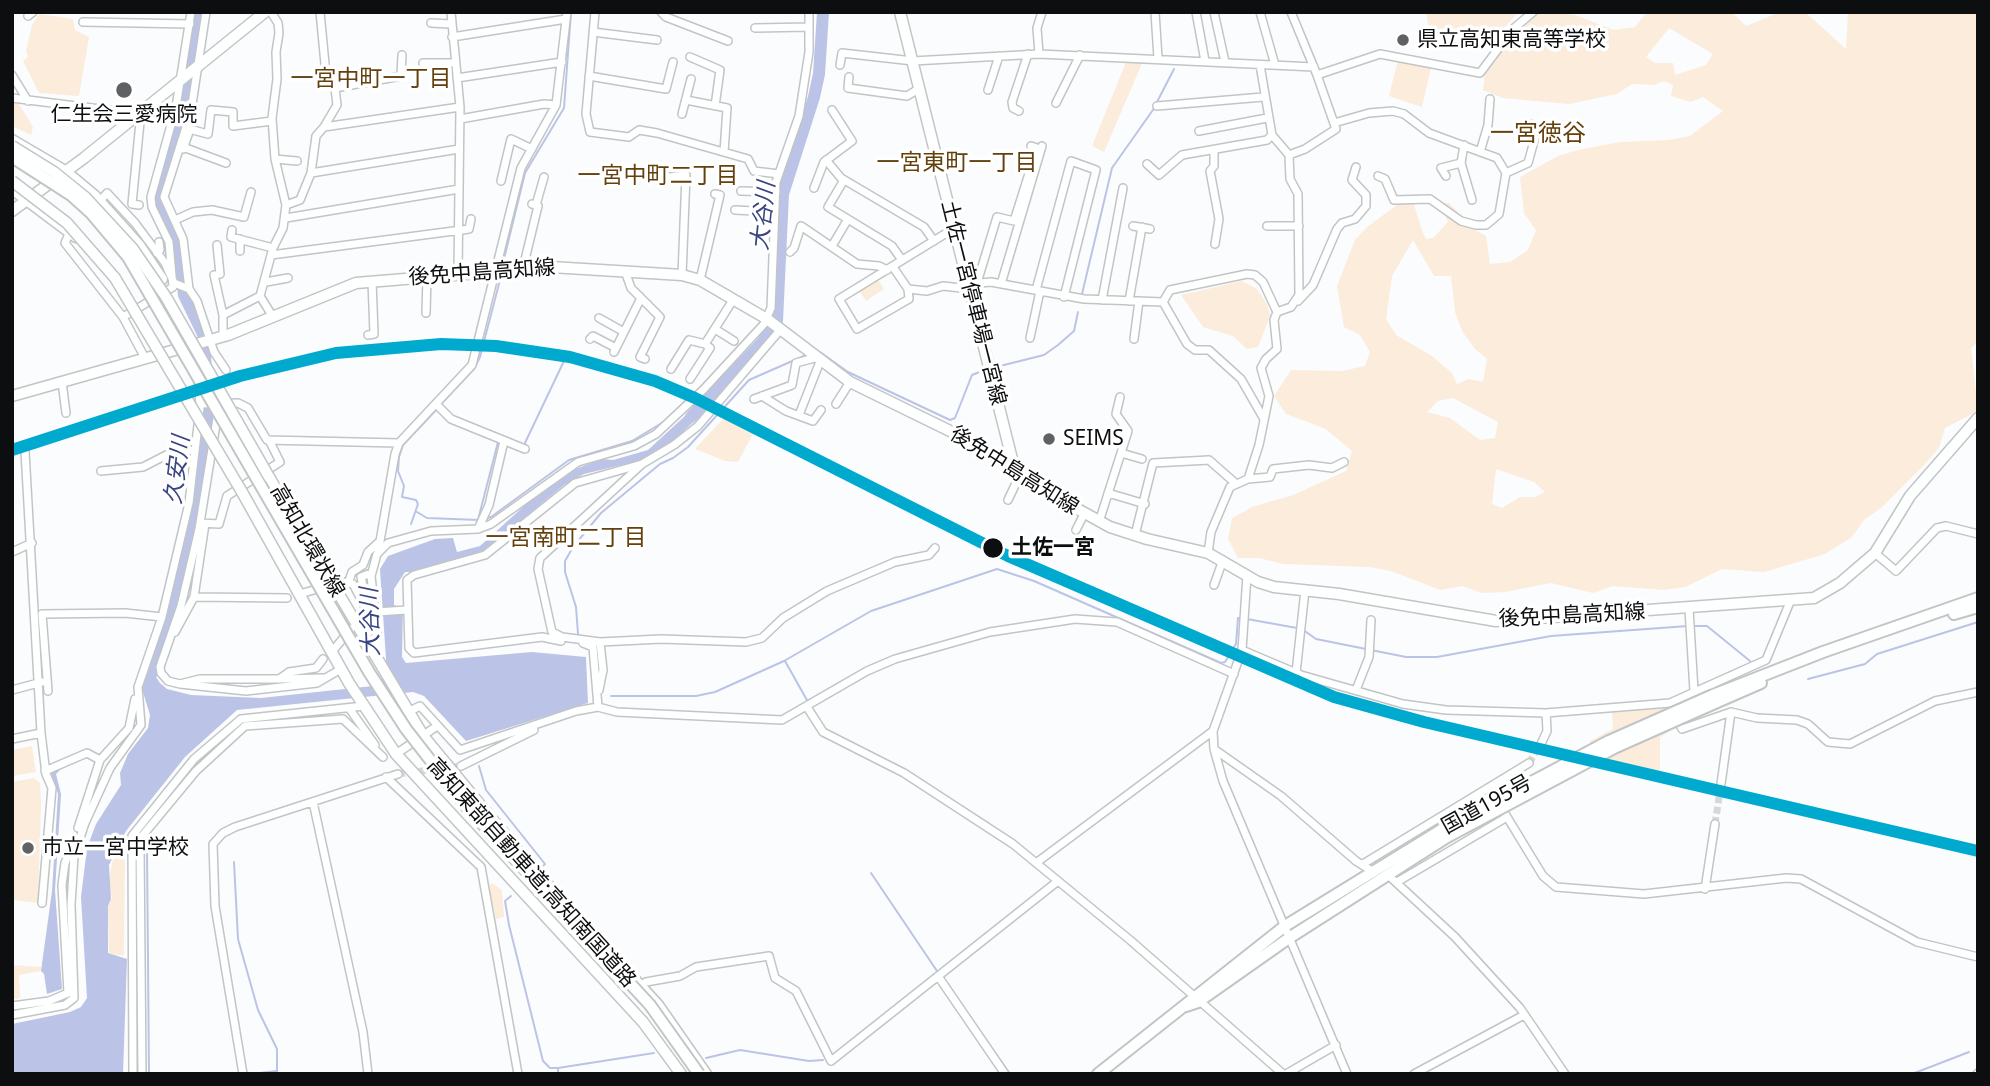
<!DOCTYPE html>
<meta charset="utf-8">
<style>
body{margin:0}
#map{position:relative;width:1990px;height:1086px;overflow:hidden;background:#fbfcfe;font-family:"Noto Sans",sans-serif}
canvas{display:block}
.frame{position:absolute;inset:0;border:14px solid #0d0e10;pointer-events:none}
</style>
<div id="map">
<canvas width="1990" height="1086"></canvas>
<div class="frame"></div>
</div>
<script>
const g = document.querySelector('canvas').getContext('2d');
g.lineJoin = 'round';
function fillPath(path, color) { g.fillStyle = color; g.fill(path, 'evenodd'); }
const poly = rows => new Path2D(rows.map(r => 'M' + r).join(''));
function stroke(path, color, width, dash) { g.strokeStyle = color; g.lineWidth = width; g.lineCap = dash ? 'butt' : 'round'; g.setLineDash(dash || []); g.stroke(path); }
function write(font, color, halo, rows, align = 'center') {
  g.font = font + ' "Noto Sans","Noto Sans JP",sans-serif'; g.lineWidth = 7; g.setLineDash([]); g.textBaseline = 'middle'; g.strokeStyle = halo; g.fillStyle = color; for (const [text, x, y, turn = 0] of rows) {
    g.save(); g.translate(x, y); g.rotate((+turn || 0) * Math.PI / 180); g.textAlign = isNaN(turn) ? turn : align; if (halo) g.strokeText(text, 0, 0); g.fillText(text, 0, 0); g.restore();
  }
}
fillPath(poly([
 [1426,12,1519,12,1502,30,1431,42],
 [1553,12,1575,15,1614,30,1635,27,1647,12,1732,12,1746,26,1780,12,1805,12,1846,49,1848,12,1978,12,1978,342,1971,348,1978,411,1945,428,1939,448,1925,464,1881,508,1864,520,1852,537,1825,554,1764,572,1722,569,1685,587,1664,590,1613,586,1593,593,1551,583,1505,592,1482,593,1462,586,1440,590,1391,571,1370,567,1283,564,1259,558,1238,558,1228,539,1232,518,1252,507,1293,495,1346,471,1352,451,1326,429,1286,414,1274,396,1291,370,1342,371,1365,366,1370,352,1360,335,1344,327,1337,286,1355,240,1367,227,1401,202,1414,205,1423,233,1426,239,1433,238,1448,222,1440,204,1449,203,1475,230,1486,236,1490,264,1510,262,1528,250,1536,230,1524,213,1520,177,1558,156,1578,150,1620,142,1669,140,1690,136,1723,111,1703,97,1691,102,1671,96,1673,85,1664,81,1654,85,1632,84,1617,94,1569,104,1503,98,1483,90,1485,70,1513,32,1534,14],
 [1669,28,1713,54,1706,65,1675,75,1673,63,1655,63,1646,57],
 [1413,240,1434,276,1451,276,1455,312,1462,331,1475,349,1487,359,1483,382,1469,379,1457,384,1452,373,1432,356,1396,335,1386,319,1392,276],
 [1453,398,1498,422,1495,438,1480,440,1450,418,1427,412,1438,401],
 [1496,469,1534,482,1545,492,1535,497,1520,497,1502,508,1492,504],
 [39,14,73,19,75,30,89,37,79,96,39,93,23,61,28,57,26,51,32,25],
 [1398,60,1431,68,1422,107,1389,96],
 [1143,61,1104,152,1092,146,1126,62],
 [12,103,19,104,33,127,31,135,12,126],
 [877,278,884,289,866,301,858,289],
 [1242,281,1257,289,1267,304,1270,316,1258,347,1247,349,1233,336,1203,327,1181,295],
 [725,417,755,430,738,462,725,461,695,449],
 [1665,707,1675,728,1660,737,1660,771,1590,755,1590,741,1613,729,1612,709],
 [32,746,36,772,12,776,12,750],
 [34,778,40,783,41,803,38,903,12,900,12,782],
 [125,836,124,955,116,955,109,953,108,907,112,898,109,881,112,863],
 [492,883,502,890,504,917,496,919,489,887],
 [12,965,41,967,41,971,19,975,20,998,12,999]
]), '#fcecdb');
fillPath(poly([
 [699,403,708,408,667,447,642,460,584,474,564,485,485,550,418,572,405,572,394,589,394,605,403,608,402,657,406,663,532,652,586,657,588,703,466,741,424,696,413,692,237,710,185,757,126,831,109,865,111,899,108,906,108,953,127,959,123,1074,12,1074,12,1024,70,1012,81,1007,87,998,81,897,87,848,96,824,121,785,120,773,128,754,148,728,150,715,142,689,153,655,158,657,154,674,160,683,167,689,191,695,261,698,373,686,383,678,386,659,380,569,388,556,435,539,453,538,457,552,480,546,534,497,570,471,602,459,613,460,648,450],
 [65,765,56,774,61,794,55,890,62,989,47,994,44,974,41,971,52,891,58,794,51,773]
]), '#bbc4e6');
stroke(poly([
 [1157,102,1174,69],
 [502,267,525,173,564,108,571,12],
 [1082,294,1112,168,1155,107],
 [820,352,848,372,950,420,955,418,972,375,982,371],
 [996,367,1044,355,1058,345,1074,331,1078,312],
 [441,404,474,369,480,357,501,276],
 [672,415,688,398],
 [524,445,564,361],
 [417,512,427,518,479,520],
 [485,519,491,517,569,460,632,441,665,421],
 [478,520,498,442],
 [411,524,418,504,416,500,402,497,404,486,398,471,399,457,403,445,438,408],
 [1247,619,1297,628],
 [1694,626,1707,626,1750,661],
 [1302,629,1316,639,1366,649],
 [578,634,576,607,565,572,565,561,573,547,601,513,660,464,673,458,688,447,749,380,806,355],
 [1371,650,1406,657,1437,657,1551,636,1688,626],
 [785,661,808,702],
 [1808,679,1865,664,1877,654,1978,622],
 [611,696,696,696,715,692,784,661,871,611,997,569,1034,581,1221,663,1225,662,1236,644,1238,618,1242,618],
 [479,766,486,790,545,864,542,867],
 [910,774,988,823],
 [147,850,149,1074],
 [234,862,238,939,258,1010,277,1049,277,1074],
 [1040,862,1162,964],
 [871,873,939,974],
 [511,896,505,901,509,925,543,1061,550,1068,558,1068,558,1074],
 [977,1027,1010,1074],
 [706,1058,740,1050,809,1061,823,1060],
 [558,1068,654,1053],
 [224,1074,240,1073],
 [251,1074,276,1071],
 [1912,1074,1969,1052]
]), '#bbc4e6', 2);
stroke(poly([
 [691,417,762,343,777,321,783,194,814,97,819,74,823,12],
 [152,673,174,605,202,481,208,411,204,336,184,295,177,239,159,203,160,188,188,90,201,12]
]), '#bbc4e6', 12);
stroke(poly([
 [1529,763,1541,744],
 [398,774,461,766],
 [1715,824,1721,784]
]), '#d7d8da', 7, [7, 3.5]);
const minor = poly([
 [206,12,191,111,164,197,183,239,189,289,197,301,214,352,226,370],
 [271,12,278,23,279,33,276,52,277,79,272,118,275,159,286,205,283,228,273,248,260,296,273,317],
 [320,12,325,64],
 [451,12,460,107,458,273],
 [595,12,586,114,590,132,629,137,639,130,657,133,748,159,754,171,779,174],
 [661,12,666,17,728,41],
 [1155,12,1158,58],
 [1196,12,1205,61],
 [1214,12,1225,62],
 [1260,12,1275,65],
 [1291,12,1317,75,1380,54,1480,73,1513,29,1533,12],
 [28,16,33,12],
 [83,22,190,24],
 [431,23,451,24],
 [755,28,809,27],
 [593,32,657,40],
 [452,37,566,19],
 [1039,54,1037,28,1042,12],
 [690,57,720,70,715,106],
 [423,63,455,63],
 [840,65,842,53,913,61,1039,54,1314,67],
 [1260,65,1272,135,1289,155],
 [12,75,28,101],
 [589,76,666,89,673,62],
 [849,77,848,88,907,96,920,88],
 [457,78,562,62],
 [988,90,999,56],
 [12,98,124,112,131,119],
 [686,100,727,108,724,152],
 [1056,103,1080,55],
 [1157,106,1263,97],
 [1019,111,1013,108,1012,102,1028,54],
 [682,114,691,79],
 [135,116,140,122,132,204,139,205],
 [460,119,544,104,556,105,567,12],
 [1334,123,1369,113,1393,111,1404,114,1429,133,1497,158,1506,173,1499,214,1486,225,1476,225,1461,221,1430,199,1394,200,1385,179,1378,176],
 [324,127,337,105,335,88,401,76,402,55],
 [189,129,208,134,211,110,233,112,233,126,272,121],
 [1199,131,1267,118],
 [1464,145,1461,163,1472,200],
 [183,147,226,163],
 [183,149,189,132],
 [1214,150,1214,166,1210,171,1219,219,1215,244],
 [1480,152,1488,125,1490,99],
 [275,159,297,161],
 [826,160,841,178,924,227,934,241],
 [1147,164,1159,175,1182,155,1267,140,1272,135],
 [311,173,316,136,324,127,460,107],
 [1506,173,1528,163,1536,134,1531,124],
 [1446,176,1441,168,1461,163],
 [670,177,686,175,682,275],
 [844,180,828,207,892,246,902,260],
 [501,181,511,139,532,149],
 [814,188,824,162,852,141,832,110],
 [741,191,776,192],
 [100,201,107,193,135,223,165,263,174,283,189,289],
 [286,205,300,200,311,173,459,149],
 [536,205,544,177],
 [735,210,774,212],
 [286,218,459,189],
 [175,220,193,212,212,210,244,217,251,192],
 [1133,226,1150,229],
 [1267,226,1299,226],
 [232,230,231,237,273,248],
 [70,232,65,243,123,317,145,358],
 [240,239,240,251],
 [217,245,220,274,214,275,223,315],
 [832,246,848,219],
 [790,252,794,248,801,226,857,264,879,266,887,270],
 [157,253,160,250,159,242],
 [271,255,469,229,471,219],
 [893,267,908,289,909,299,857,329,839,299,953,229],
 [523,268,538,206,532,204],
 [625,271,631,288,660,317,640,357,645,359],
 [700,280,720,195,715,194],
 [266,282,288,278],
 [977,283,997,217,1014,221,1037,148,1031,146],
 [969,284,991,282,1084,299,1163,302,1187,344,1195,350,1209,350,1241,379,1264,419],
 [1001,284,1042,146],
 [908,289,927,291,943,286,970,289],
 [1036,290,1071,161,1096,170,1064,297],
 [1102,300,1123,188],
 [1129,301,1142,227],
 [1298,301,1313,285,1337,229,1342,223,1355,219,1366,206,1366,195,1352,180,1356,167],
 [1163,302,1170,290,1247,274,1255,275,1263,282,1277,312],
 [426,313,427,276],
 [123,317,173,287,169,242,152,207,151,197,176,107,191,12],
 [599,318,624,332],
 [715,329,734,341],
 [781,329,698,426,674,445,642,464,540,558,538,569,552,632,562,637,600,642,661,639,746,642,762,638,783,618,827,591,895,562,929,555,935,548],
 [368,335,374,334,372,281],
 [223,336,223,315,260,296],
 [1030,338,1040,291],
 [590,339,593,336,616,348],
 [1134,339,1139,301],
 [614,352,641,298],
 [671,369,689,340,705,344,733,300],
 [690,379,710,348,705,344],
 [62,382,66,413],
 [762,396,786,411,813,421,821,410],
 [754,399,792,385,796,363,818,357],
 [200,404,238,403,248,408,267,440,399,443,472,365,521,168,556,105],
 [436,404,451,419,525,449],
 [836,404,850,382],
 [218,412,199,529,181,606,160,667,161,673,168,681,180,684,246,691,317,683,341,669],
 [799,415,821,359],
 [25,451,41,733,46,774,52,788,42,903],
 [1121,453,1142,459],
 [101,471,143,467,178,449,195,451],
 [1248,479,1270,477,1273,469,1309,465,1332,468,1344,462],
 [1108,493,1145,504],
 [1008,500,1017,481,1015,472],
 [1099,522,1128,431,1116,414,1120,397],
 [200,523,219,524,227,496,280,462,269,440],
 [478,529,491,524,578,462,634,446,656,434,704,389,764,324,771,308,776,182,799,116,809,52,809,12],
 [1076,530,1084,514],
 [1135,535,1153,463,1209,460,1234,482],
 [12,552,32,543],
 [378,553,395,454,399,443],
 [1208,553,1211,532,1230,487,1248,479,1259,445,1269,396,1261,368,1266,359,1277,349,1274,320,1277,312,1291,307,1299,295,1298,194,1290,179,1289,155,1305,149,1336,129,1317,75],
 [1875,553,1896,571,1937,528,1946,526,1978,534],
 [1247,575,1242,650,1213,731,1214,749,1223,781,1347,1074],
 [349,581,352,572,363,565,368,552,379,542],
 [343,582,353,584,365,607,362,617],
 [1214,585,1223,560],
 [303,593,328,586],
 [194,597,287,598],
 [362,601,366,599,361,577,371,573],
 [1689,609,1694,691],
 [376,612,407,610],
 [175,632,194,597,205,524],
 [561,641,542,637,414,653,409,648,407,580,414,575,485,555,575,483,642,464],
 [366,643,376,637,377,632,371,576,377,554,388,543,431,531,478,529,489,505,504,441],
 [583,643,593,647,598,707],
 [335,648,351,629],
 [1242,650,1301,675,1403,704,1446,710,1546,713,1670,703,1766,660,1790,602],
 [323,659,316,668,289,672,279,679,324,678],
 [1296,673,1305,590],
 [180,684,200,679,279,679],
 [12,690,42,682],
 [599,690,603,670,600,642],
 [1356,690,1369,657,1371,620],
 [48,691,42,614,125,613,162,617],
 [807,707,823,732,904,773,1013,844,1130,940,1283,1074],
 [349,708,375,745],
 [408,712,420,706,460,750,576,711,598,707,617,712,782,720,867,671,895,659,990,632,1075,619,1117,622,1234,674],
 [1675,716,1682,729,1731,712,1757,718,1797,720,1808,724,1828,742,1850,744,1935,701,1978,692],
 [12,739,41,733],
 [1541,744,1547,731,1546,713],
 [1214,749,1281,796,1356,861,1372,871],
 [396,754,437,726],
 [100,760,129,728,135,699],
 [461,766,534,730],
 [45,771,87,753,100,760,78,828],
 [386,777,481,867,518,1074],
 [1721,784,1731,712],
 [1490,789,1543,876,1556,887,1644,894,1786,878,1801,879,1917,942,1978,957],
 [313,802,363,1032,368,1074],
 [1036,863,1213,731],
 [1363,864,1529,763],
 [1387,874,1455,937,1520,1008,1565,1074],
 [1397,882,1507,817],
 [1705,889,1715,824],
 [938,976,1005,1074],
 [641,986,646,982,680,976,696,967,769,956,775,978,796,991,831,1061,1058,881],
 [12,1006,49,1001,68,993,62,885,65,863,75,840],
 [12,1015,65,1005,74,998,71,905,74,856,85,823,110,768,141,725,138,687,162,617,189,503,200,408,197,361,158,296],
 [133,1074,132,836,194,759,241,719,364,706],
 [142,1074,140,845,143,835,196,771,245,726,343,719,383,757],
 [243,1074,215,906,213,844,223,833,235,827,398,774],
 [1286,1074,1336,1045],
 [1414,1074,1524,1015],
 [1977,1074,1978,1073]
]);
const major = poly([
 [900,12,1015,471],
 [12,140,65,171,95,196,139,245,162,279],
 [12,189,76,237],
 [12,211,84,158,265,12],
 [12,396,228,335,356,283,551,267,682,275,700,280,767,319,850,382,950,431,993,455,1027,481,1110,527,1147,539,1208,553,1258,582,1274,587,1339,594,1496,621,1814,598,1840,583,1875,553,1910,496,1978,418],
 [269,477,424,737,530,865,658,1005,706,1074],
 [242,492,349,683,396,754,643,1022,681,1074]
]);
const highway = poly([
 [1954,614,1978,607],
 [1713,695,1823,652,1978,598],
 [1715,703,1761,683],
 [1186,1006,1198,1002,1289,938,1447,837],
 [1098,1074,1285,926,1441,830]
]);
stroke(minor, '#c3c4c6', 10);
stroke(major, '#c3c4c6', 13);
stroke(highway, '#c3c4c6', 14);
stroke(minor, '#feffff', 7);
stroke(major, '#feffff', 10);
stroke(highway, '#feffff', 10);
const majorBridge = poly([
 [12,146,54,172,85,197,133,249,166,297,269,477],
 [12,181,67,223,115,278,242,492]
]);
const highwayBridge = poly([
 [12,157,71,195,91,213,128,257,369,672,406,729,466,806,650,1005,699,1074],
 [1441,830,1609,741,1713,695],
 [1447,837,1614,748,1715,703]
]);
stroke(majorBridge, '#c3c4c6', 13, []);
stroke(highwayBridge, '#c3c4c6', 14, []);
stroke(majorBridge, '#feffff', 10);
stroke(highwayBridge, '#feffff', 10);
stroke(poly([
 [12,450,240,376,336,353,441,344,496,346,570,357,655,381,695,398,1008,556,1334,697,1424,722,1978,851]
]), '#00a9ce', 12);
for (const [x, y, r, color] of [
 [1403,40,7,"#606163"],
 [124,90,9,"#606163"],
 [1049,439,7,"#606163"],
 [993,548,11,"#0d0e10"],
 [28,848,7,"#606163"]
]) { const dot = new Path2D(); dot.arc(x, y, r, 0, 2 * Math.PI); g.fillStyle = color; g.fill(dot); stroke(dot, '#fff', 2.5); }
write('21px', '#0d0e10', '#fff', [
 ["県立高知東高等学校",1417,40],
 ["仁生会三愛病院",124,115,"center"],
 ["SEIMS",1063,439],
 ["市立一宮中学校",42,848]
], 'left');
write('21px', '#0d0e10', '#fff', [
 ["後免中島高知線",482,273,-4],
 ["土佐一宮停車場一宮線",973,303,76],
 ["後免中島高知線",1014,471,32],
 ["高知北環状線",307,541,60],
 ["後免中島高知線",1572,616,-3],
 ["国道195号",1487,805,-29],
 ["高知東部自動車道;高知南国道路",531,873,48]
]);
write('bold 21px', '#0d0e10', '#fff', [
 ["土佐一宮",1011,548]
], 'left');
write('23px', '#63400c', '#fff', [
 ["一宮中町一丁目",371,79],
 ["一宮東町一丁目",957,163],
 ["一宮中町二丁目",658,176],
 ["一宮南町二丁目",566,538]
]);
write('italic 23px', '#384580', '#fff', [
 ["大谷川",764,216,-84],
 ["久安川",178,470,-83],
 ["大谷川",371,622,-92]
]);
write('24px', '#63400c', '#fff', [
 ["一宮徳谷",1538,134]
]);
</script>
